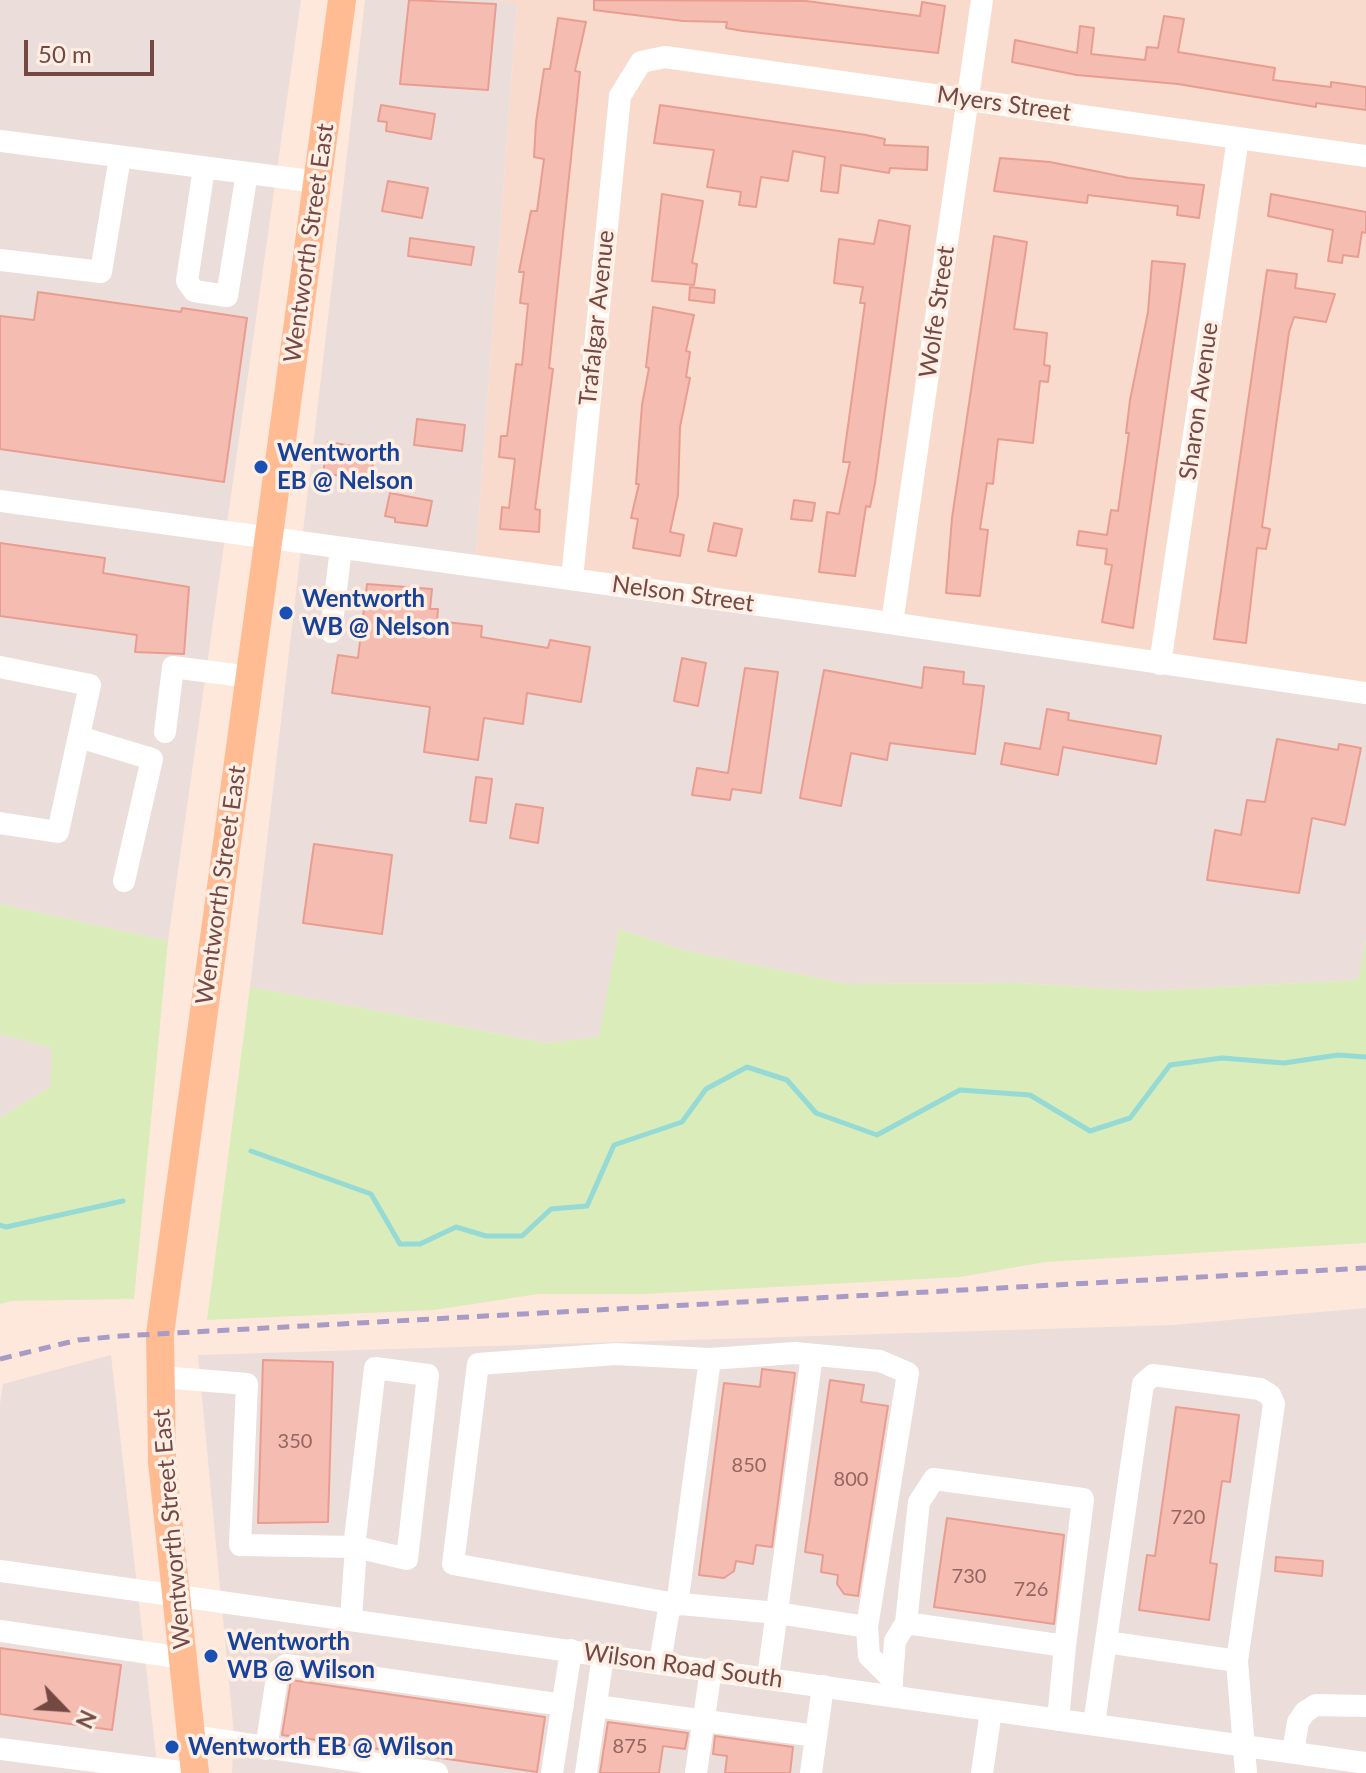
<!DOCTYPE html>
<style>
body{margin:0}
#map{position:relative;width:1366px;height:1773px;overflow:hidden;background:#fee8dc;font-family:Lato,sans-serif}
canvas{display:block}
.north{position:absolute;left:24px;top:1669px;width:80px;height:80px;-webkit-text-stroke:6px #ffeee4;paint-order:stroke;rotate:115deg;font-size:22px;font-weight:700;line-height:32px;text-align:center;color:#744944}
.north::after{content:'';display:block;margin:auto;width:28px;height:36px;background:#744944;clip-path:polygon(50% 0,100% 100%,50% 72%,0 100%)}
.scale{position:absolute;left:24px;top:40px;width:130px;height:36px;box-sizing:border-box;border:4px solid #744944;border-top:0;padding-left:10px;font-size:24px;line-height:28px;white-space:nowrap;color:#744944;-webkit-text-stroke:6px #ffeee4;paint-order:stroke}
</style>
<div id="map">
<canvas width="1366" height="1773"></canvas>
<div class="north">N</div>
<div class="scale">50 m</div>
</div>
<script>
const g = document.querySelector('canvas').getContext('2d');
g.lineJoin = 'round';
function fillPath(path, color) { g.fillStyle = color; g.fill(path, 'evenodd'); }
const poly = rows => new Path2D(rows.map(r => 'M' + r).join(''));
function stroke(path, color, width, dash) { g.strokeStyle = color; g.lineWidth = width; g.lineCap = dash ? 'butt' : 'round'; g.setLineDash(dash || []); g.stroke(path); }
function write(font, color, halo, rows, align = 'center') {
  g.font = font + ' Lato,sans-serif'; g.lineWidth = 7; g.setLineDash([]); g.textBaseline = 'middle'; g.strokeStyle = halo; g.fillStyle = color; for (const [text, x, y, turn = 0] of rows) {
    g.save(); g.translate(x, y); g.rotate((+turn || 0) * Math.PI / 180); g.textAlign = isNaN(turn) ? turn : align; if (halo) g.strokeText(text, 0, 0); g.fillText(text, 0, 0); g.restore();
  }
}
fillPath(poly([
 [495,0,1366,0,1366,703,475,567,517,5]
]), '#f8dbcd');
fillPath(poly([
 [0,0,301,0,168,941,0,904],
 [365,0,495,0,517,4,475,567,1366,703,1366,940,1359,980,1145,991,1019,983,847,984,682,950,619,929,600,1037,546,1043,250,987],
 [0,1034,52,1048,54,1069,50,1087,0,1118],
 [1366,1308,1366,1773,232,1773,234,1735,198,1355,1173,1325],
 [111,1355,158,1773,0,1773,0,1404,3,1384]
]), '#ebddd9');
fillPath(poly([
 [0,904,168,941,134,1299,11,1301,0,1304,0,1118,50,1087,52,1048,0,1034],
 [619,929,682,950,847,984,1019,983,1145,991,1358,980,1366,940,1366,1243,1045,1262,960,1277,645,1294,538,1294,434,1310,207,1320,250,987,546,1043,599,1037]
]), '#daecba');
stroke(poly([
 [251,1151,371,1194,400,1244,420,1244,456,1227,486,1236,522,1236,551,1209,587,1206,614,1145,682,1122,706,1089,747,1067,787,1080,816,1113,877,1135,960,1090,1030,1095,1090,1131,1130,1118,1170,1065,1222,1058,1284,1063,1338,1055,1366,1057],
 [0,1225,6,1227,123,1201]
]), '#95dad5', 5);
const building = poly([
 [409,0,496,4,488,90,400,84,409,0],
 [594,0,806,1,920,16,922,2,945,6,938,53,743,31,726,28,727,22,683,21,594,10,594,0],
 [1164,16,1184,19,1178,52,1275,68,1273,80,1331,87,1331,82,1366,87,1366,110,1316,103,1316,107,1178,84,1077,75,1012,62,1015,40,1077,53,1080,26,1094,28,1091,54,1145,60,1147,47,1158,48,1164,16],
 [558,18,586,22,575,71,580,72,549,368,553,369,535,509,540,510,539,532,500,529,502,507,509,508,515,459,499,457,501,436,507,436,516,364,522,365,528,304,520,303,524,272,519,272,531,211,537,211,544,159,534,157,536,122,544,69,550,69,558,18],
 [381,105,435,114,431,139,386,131,387,122,378,121,381,105],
 [660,105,866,135,885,139,884,145,928,147,927,170,890,168,889,173,841,165,838,193,821,191,825,157,793,151,788,181,761,177,756,207,739,205,741,192,707,187,714,150,654,143,660,105],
 [1000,158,1050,162,1129,178,1204,185,1199,218,1177,215,1178,206,1088,195,1087,203,994,191,1000,158],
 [388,181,428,188,422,218,382,211,388,181],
 [662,194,703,201,692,263,697,264,694,285,652,281,662,194],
 [1271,194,1366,212,1366,233,1362,232,1358,257,1343,255,1342,263,1328,261,1333,230,1268,216,1271,194],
 [879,220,910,226,875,483,870,507,866,506,855,576,819,572,827,512,839,514,850,462,843,462,865,303,860,303,863,287,834,283,839,239,874,244,879,220],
 [994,236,1027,242,1014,329,1047,333,1044,365,1050,366,1048,382,1040,381,1033,443,998,439,993,484,987,483,980,529,988,530,980,596,946,593,952,518,994,236],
 [410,238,474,247,471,265,408,256,410,238],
 [1152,261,1185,264,1133,628,1102,622,1112,565,1105,564,1107,549,1077,545,1079,531,1107,535,1111,510,1118,511,1129,433,1126,433,1130,400,1148,312,1152,261],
 [1267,270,1297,274,1295,288,1335,294,1326,322,1294,317,1289,332,1262,527,1270,529,1266,549,1257,548,1246,643,1214,639,1267,270],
 [690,287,715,290,714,303,689,300,690,287],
 [38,292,181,312,182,308,247,318,224,482,0,449,0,316,34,320,38,292],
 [653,307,694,315,686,351,690,352,686,377,690,378,680,427,678,495,670,532,684,535,680,556,633,548,638,519,631,518,639,484,636,484,642,405,649,368,646,367,653,307],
 [417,419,465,425,462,451,414,445,417,419],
 [328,442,375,450,370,481,323,473,328,442],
 [390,493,432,501,427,526,395,522,395,518,385,516,390,493],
 [794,500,815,503,812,521,791,519,794,500],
 [714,523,742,529,736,556,708,551,714,523],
 [0,543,105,558,103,573,189,587,184,654,135,652,137,635,0,616,0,543],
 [367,584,432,589,430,609,438,609,437,621,482,626,481,637,548,648,550,640,590,647,581,702,527,693,523,724,484,718,478,760,424,752,430,707,332,693,338,655,358,658,367,584],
 [682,658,706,663,698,706,674,701,682,658],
 [924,667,964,672,963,684,984,686,975,754,890,743,887,760,851,753,841,806,800,798,824,670,922,688,924,667],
 [745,668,778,672,761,793,732,789,730,800,692,795,697,768,728,773,745,668],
 [1047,709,1069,713,1068,720,1161,736,1156,764,1063,747,1058,775,1001,764,1005,743,1040,749,1047,709],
 [1277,739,1338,750,1339,744,1361,748,1345,825,1312,818,1299,893,1207,880,1215,830,1241,835,1247,800,1265,802,1277,739],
 [476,777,492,779,486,823,470,821,476,777],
 [516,804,543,808,538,843,510,838,516,804],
 [314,844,392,855,382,934,303,923,314,844],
 [263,1360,333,1362,328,1522,258,1523,263,1360],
 [762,1369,795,1373,772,1547,756,1545,753,1564,736,1561,734,1571,724,1578,699,1575,724,1383,760,1387,762,1369],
 [830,1380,864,1385,861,1402,888,1406,858,1596,844,1594,837,1584,838,1575,821,1572,823,1555,805,1552,830,1380],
 [1176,1407,1239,1415,1230,1482,1222,1481,1210,1563,1217,1564,1209,1620,1139,1610,1147,1555,1155,1556,1176,1407],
 [947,1518,1064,1535,1054,1624,934,1607,947,1518],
 [1276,1557,1323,1561,1322,1576,1275,1571,1276,1557],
 [0,1648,121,1665,112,1730,0,1714,0,1648],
 [291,1680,545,1717,537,1772,282,1735,291,1680],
 [608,1722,688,1733,685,1749,663,1746,659,1773,600,1773,608,1722],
 [715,1736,793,1747,790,1773,725,1773,727,1756,713,1754,715,1736]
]);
fillPath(building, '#f5bcb1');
stroke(building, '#e99d91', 2);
stroke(poly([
 [0,141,318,182],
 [204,168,187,281,194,291,227,296,247,173],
 [0,260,101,272,120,157],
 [0,501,869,620,1366,693],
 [572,579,620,96,641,62,665,57,1366,156],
 [892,623,982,0],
 [331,632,341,548],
 [1160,664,1238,138],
 [0,667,90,685,58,832,0,823],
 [165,732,173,667,250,677],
 [79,737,152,759,124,881],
 [161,1377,247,1384,240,1545,356,1547,407,1559,428,1375,375,1368,355,1539,356,1547,351,1618],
 [0,1571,1366,1763],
 [670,1603,453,1564,478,1364,616,1354,710,1359],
 [677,1605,710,1359,795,1353,880,1361,908,1373,867,1627],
 [906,1623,919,1502,934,1479,1083,1499,1065,1646],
 [0,1631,183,1658],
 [1106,1642,1237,1661],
 [660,1662,670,1603,777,1613,867,1627,869,1656,892,1679,892,1695],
 [768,1677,812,1355],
 [892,1679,895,1641,906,1623,1065,1646,1058,1720],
 [596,1706,816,1736],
 [1094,1724,1143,1384,1153,1375,1260,1389,1270,1395,1274,1404,1237,1661,1246,1773],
 [192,1736,437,1773],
 [0,1749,188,1773],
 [266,1749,278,1671,286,1665,563,1705],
 [1293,1752,1298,1722,1305,1712,1316,1705,1366,1706],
 [552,1773,571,1650],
 [586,1773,603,1655],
 [696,1773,711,1669],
 [811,1773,823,1686],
 [982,1773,991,1711]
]), '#fff', 22);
stroke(poly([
 [195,1773,162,1462,160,1334,342,0]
]), '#ffbc92', 28);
stroke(poly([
 [0,1359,78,1340,120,1336,1366,1268]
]), '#a89cc6', 5, [12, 8]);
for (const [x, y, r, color] of [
 [261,467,8,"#1a4fb4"],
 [286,613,8,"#1a4fb4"],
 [211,1656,8,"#1a4fb4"],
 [172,1747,8,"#1a4fb4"]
]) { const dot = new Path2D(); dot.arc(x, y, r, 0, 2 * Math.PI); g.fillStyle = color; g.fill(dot); stroke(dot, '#ffeee4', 3); }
write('20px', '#94665f', null, [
 ["350",295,1442],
 ["850",749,1466],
 ["800",851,1480],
 ["720",1188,1518],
 ["730",969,1577],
 ["726",1031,1590],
 ["875",630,1747]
]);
write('24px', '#744944', '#ffeee4', [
 ["Myers Street",1004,104,8],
 ["Wentworth Street East",309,243,-82],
 ["Wolfe Street",937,312,-82],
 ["Trafalgar Avenue",597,318,-84],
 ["Sharon Avenue",1199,401,-82],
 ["Nelson Street",683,594,8],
 ["Wentworth Street East",221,885,-82],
 ["Wentworth Street East",172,1529,-95],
 ["Wilson Road South",683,1666,8]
]);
write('bold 24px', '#164399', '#ffeee4', [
 ["Wentworth",277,453],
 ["EB @ Nelson",277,481],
 ["Wentworth",302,599],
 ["WB @ Nelson",302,627],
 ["Wentworth",227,1642],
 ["WB @ Wilson",227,1670],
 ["Wentworth EB @ Wilson",188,1747]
], 'left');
</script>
